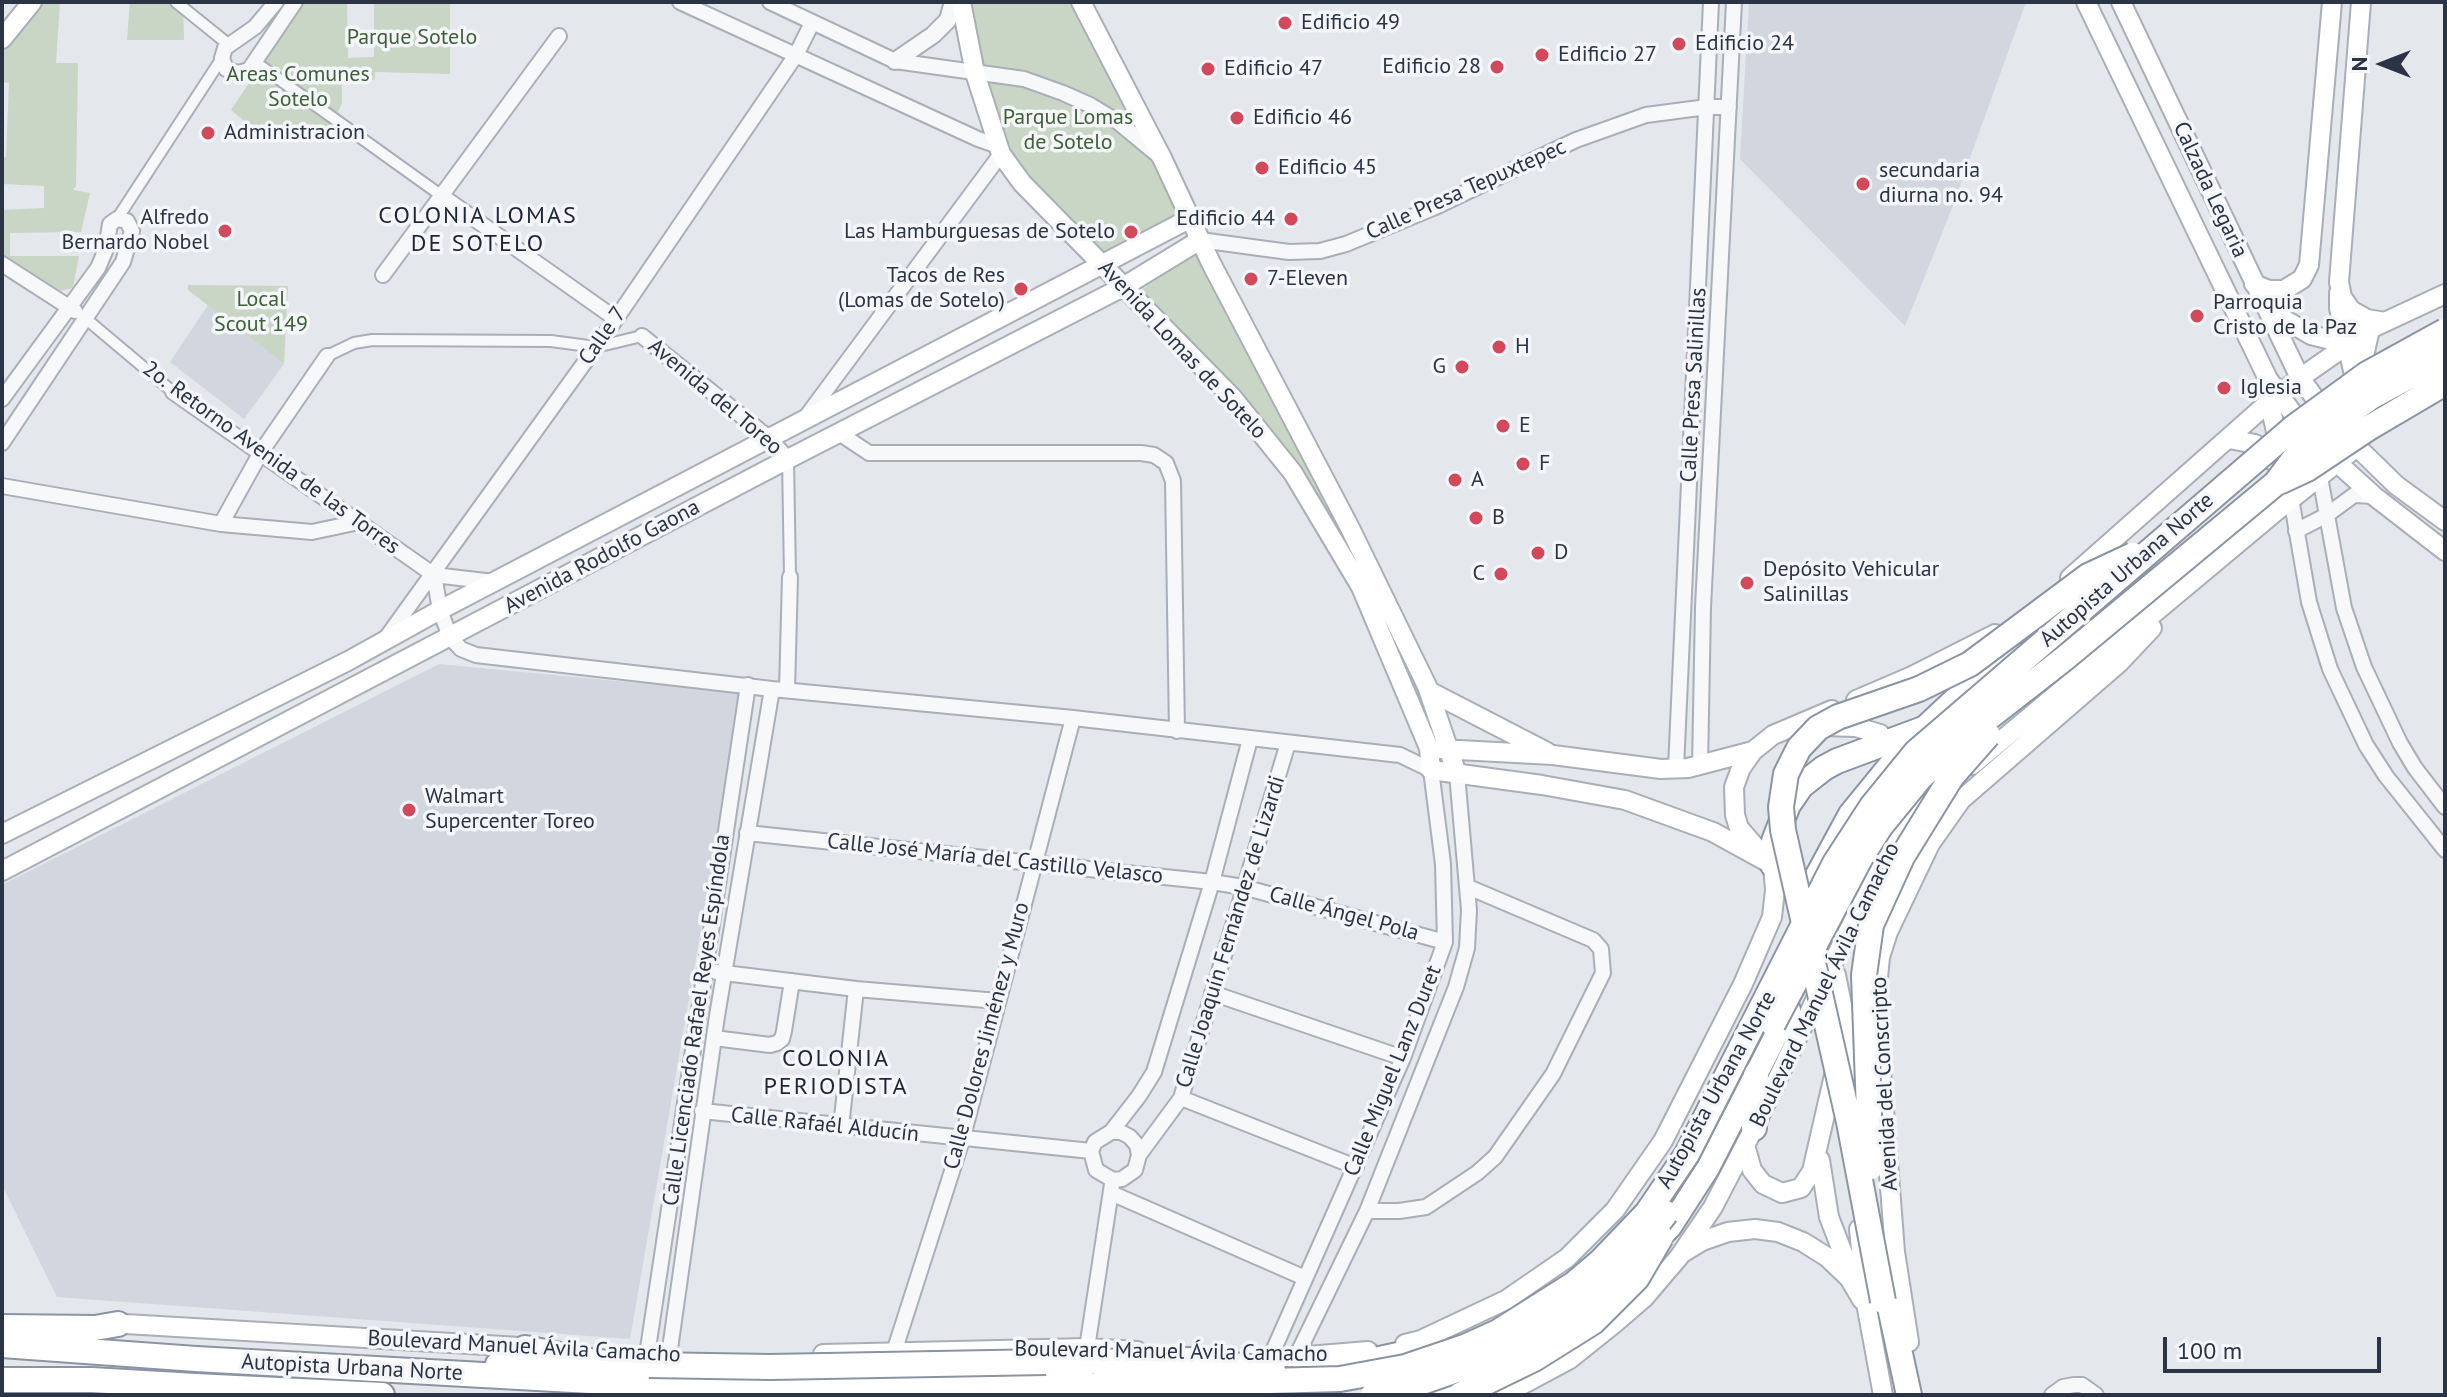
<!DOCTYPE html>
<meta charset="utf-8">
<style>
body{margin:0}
#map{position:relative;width:2447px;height:1397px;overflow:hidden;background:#e4e7ec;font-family:"PT Sans",sans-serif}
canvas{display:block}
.frame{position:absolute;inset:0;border:4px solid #2b3445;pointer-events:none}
.north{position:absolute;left:2343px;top:24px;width:80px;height:80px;-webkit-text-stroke:6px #f4f6f9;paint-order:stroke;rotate:270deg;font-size:22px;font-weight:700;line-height:32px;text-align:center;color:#2b3445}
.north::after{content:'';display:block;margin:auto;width:28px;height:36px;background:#2b3445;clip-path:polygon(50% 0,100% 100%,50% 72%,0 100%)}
.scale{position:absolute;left:2163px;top:1337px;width:218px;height:36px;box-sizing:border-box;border:4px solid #2b3445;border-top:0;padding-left:10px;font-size:24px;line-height:28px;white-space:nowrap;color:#2b3445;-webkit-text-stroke:6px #f4f6f9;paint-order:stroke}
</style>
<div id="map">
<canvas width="2447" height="1397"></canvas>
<div class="frame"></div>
<div class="north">N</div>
<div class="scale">100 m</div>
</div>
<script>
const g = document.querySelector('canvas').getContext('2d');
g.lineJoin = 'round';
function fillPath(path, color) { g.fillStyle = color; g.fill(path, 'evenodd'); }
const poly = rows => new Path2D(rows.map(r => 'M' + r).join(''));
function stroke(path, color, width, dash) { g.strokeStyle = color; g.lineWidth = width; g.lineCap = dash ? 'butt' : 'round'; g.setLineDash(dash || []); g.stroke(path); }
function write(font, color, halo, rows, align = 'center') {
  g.font = font + ' "PT Sans",sans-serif'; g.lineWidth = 7; g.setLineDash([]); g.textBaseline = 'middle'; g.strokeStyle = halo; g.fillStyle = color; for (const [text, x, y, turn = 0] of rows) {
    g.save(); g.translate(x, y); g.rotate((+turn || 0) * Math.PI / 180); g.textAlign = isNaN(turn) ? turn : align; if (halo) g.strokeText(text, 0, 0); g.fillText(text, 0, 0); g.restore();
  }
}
fillPath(poly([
 [1749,2,2026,2,1952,208,1905,326,1740,159],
 [208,305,284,364,244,419,170,362],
 [439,664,742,693,630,1339,57,1297,2,1185,2,885]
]), '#d2d6de');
fillPath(poly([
 [37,2,60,2,56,63,78,63,76,186,73,190,90,193,81,232,10,233,10,256,79,256,73,288,52,293,2,257,2,210,44,208,44,186,2,184,2,158,6,157,9,83,2,82,2,46],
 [130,2,183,2,184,40,127,40],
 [303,2,347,2,348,58,374,57,374,2,450,2,450,74,375,72,375,80,342,80,342,104,328,130,256,131,231,110],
 [970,2,1071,2,1184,219,1107,261,1017,165,984,80],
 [1199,251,1428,700,1424,706,1356,571,1287,456,1138,292],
 [188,285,288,286,284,364,188,290]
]), '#c9d6c5');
const pedestrian = poly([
 [176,2,228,44],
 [255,62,442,196],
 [117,219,222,58],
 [85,318,173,392],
 [327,356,354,343,372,340,551,341,596,347,642,336],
 [788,459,790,577]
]);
const minor = poly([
 [276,2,255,27,225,48,222,58,226,69,238,73,249,70,295,2],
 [680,2,978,139,998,146],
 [770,2,895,61,1024,79,1063,93,1090,105,1118,122,1158,155],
 [442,196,616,319],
 [1200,240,1289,252,1320,251,1346,244,1433,208,1576,140,1646,115,1707,107,1729,107],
 [2,264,75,311],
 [383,275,559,36],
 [642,336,769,438,788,459],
 [173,392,434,575,440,610,450,637,461,649,476,655,772,689,1073,718,1400,755,1431,770,1443,864,1445,942,1403,1058,1270,1358],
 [2,399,98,268,106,249,110,224,117,219,127,221,132,231,123,262,2,443],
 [806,417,1001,154],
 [839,433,869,453,1141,453,1154,455,1166,463,1173,481,1177,731],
 [2320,477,2344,608,2364,667,2400,743,2415,768,2445,807],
 [2,486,221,524,312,532,359,522],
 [2291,498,2309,602,2330,669,2366,745,2386,776,2445,850],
 [221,524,261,452,327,356],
 [2296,531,2327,515,2354,495,2374,496],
 [434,575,494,582],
 [386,638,616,319,796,55,812,23],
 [787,690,790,577],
 [1250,739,1212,882,1154,1072,1139,1096,1111,1132,1095,1142,1091,1151,1096,1170,1113,1180,1122,1179,1135,1170,1139,1155,1181,1098,1288,743],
 [1700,766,1703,607,1734,2],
 [1676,768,1711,2],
 [747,833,1212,882,1243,887,1445,942],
 [716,972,856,989,998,1001],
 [1212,993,1403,1058],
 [714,1038,770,1045,777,1043,782,1039,784,1031,792,981],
 [1181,1098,1356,1167],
 [702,1111,1091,1151],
 [841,1127,856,989],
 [1111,1132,1121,1132,1130,1137,1137,1145,1139,1155],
 [1111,1193,1305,1278],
 [1367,1211,1399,1211,1426,1207,1477,1173,1495,1157,1553,1074,1603,973,1601,949,1593,940,1468,887],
 [1087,1348,1112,1184],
 [894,1352,962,1140,1073,718],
 [647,1355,748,685],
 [669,1356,717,1016,772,689],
 [1296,1357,1367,1211,1456,987,1467,948,1469,910,1457,774],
 [2052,1395,2063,1387,2074,1385,2082,1385,2096,1395]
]);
const tertiary = poly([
 [895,61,933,35,948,20,953,2]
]);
const secondary = poly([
 [961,2,975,73,1001,154,1022,183,1232,397,1293,473,1361,587,1429,748,1431,770,1542,785,1625,800,1713,832,1773,865],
 [1081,2,1162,158,1211,263,1350,528,1427,686,1457,774],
 [2086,2,2268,379,2307,433],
 [2121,2,2300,378,2329,417],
 [2361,2,2339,282,2342,297,2351,310,2367,319,2385,322],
 [2,39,32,2],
 [2254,284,2269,290,2284,290,2302,279,2309,265,2332,2],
 [2339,293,2339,308,2358,393],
 [2270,311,2311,335,2347,344],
 [2370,329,2364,356,2371,384],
 [2267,392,2287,480],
 [2229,439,2255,444,2273,461],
 [2349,439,2396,485,2445,521],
 [2331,457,2374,496,2445,551],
 [2070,578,2269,402,2300,378,2370,329,2445,294],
 [1429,691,1547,752],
 [1856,700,1912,676,1995,634],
 [1824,726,1856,727,1880,734],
 [1440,749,1553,755,1661,769,1688,768,1753,751],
 [1972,765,2274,513,2353,450],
 [2,834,348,661,440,610,1189,219],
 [1758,850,1739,828,1735,815,1734,787,1741,768,1753,751,1773,735,1832,710],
 [2,871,788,459,1123,287,1200,240],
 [1836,975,1846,1025,1851,1092],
 [1745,1145,1752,1170,1763,1184,1782,1193,1801,1188,1812,1171,1835,1071],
 [1820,1160,1829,1217,1851,1274],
 [1859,1229,1866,1303,1883,1395],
 [1684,1252,1702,1241,1728,1232,1755,1229,1778,1232,1803,1242,1827,1257,1849,1278,1862,1300],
 [108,1323,537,1348],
 [1909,1342,1895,1252,1878,1032,1877,988,1880,957,1888,932,1930,844,1961,800,2119,663,2152,628],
 [1405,1344,1421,1340,1506,1300,1567,1258,1615,1210,1663,1141,1743,984,1772,917,1775,890,1773,865],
 [823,1354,1087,1348,1137,1351],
 [1250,1357,1296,1357,1368,1351],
 [1503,1395,1570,1359,1615,1323,1644,1298,1679,1257,1713,1207,1754,1128,1876,873,1909,821,1930,798]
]);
const trunk = poly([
 [1817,875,1850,814,1908,743,1955,699,2078,597],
 [1660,1237,1670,1227,1708,1168,1789,1010],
 [497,1364,586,1368],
 [1304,1370,1343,1366,1439,1345],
 [1420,1395,1486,1371]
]);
const motorway = poly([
 [1773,865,1774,841,1788,805,1801,786,1824,768,1837,761,1923,729],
 [1754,1128,1756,1074],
 [1884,1280,1909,1395],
 [2,1327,95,1328,118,1324],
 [2,1345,196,1359,680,1386,1093,1386],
 [525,1348,595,1362,649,1365],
 [1046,1362,1097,1362],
 [195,1386,382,1395],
 [2,1388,48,1395]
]);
stroke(pedestrian, '#a9aeb7', 14);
stroke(minor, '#a9aeb7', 18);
stroke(tertiary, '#a9aeb7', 20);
stroke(secondary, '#a9aeb7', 22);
stroke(trunk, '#8b94a3', 26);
stroke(motorway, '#8b94a3', 28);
stroke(pedestrian, '#f7f8fa', 10);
stroke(minor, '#f7f8fa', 14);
stroke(tertiary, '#f7f8fa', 16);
stroke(secondary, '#fff', 18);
stroke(trunk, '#fff', 22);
stroke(motorway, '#fff', 24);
const motorwayBridge = poly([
 [2279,482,2307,469,2367,429,2445,383],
 [1773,1024,1861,857,1880,827,1920,778,1970,732,2065,658,2276,483,2297,455,2328,428,2371,397,2445,357],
 [1871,1167,1864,975,1871,925,1902,857,1952,776,1988,735],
 [1883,1301,1849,1122,1783,830,1781,807,1786,774,1799,748,1818,728,1838,717,1919,689,1970,664,2088,576,2133,555],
 [1097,1362,1193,1360,1273,1370],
 [649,1365,770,1367,1046,1362],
 [2,1380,92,1380,195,1386],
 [1093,1386,1340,1379,1405,1367,1467,1346,1498,1332,1574,1284,1600,1262,1647,1213,1687,1154,1835,863,1872,806,1916,752,2293,428,2367,374,2445,331],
 [1373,1395,1402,1389,1474,1364,1526,1339,1571,1310,1609,1279,1639,1248,1666,1213],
 [1460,1395,1534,1359,1593,1322,1637,1278,1661,1237]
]);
stroke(motorwayBridge, '#8b94a3', 28, []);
stroke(motorwayBridge, '#fff', 24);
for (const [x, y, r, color] of [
 [1285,23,8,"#d1495b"],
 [1679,44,8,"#d1495b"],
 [1542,55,8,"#d1495b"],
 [1497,67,8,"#d1495b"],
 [1208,69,8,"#d1495b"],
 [1237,118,8,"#d1495b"],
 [208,133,8,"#d1495b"],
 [1262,168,8,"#d1495b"],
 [1863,184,8,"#d1495b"],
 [1291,219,8,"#d1495b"],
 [225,231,8,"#d1495b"],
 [1131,232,8,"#d1495b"],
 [1251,279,8,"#d1495b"],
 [1021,289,8,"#d1495b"],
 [2197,316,8,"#d1495b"],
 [1499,347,8,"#d1495b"],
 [1462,367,8,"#d1495b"],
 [2224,388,8,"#d1495b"],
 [1503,426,8,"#d1495b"],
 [1523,464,8,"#d1495b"],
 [1455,480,8,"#d1495b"],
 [1476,518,8,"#d1495b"],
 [1538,553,8,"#d1495b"],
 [1501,574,8,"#d1495b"],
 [1747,583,8,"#d1495b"],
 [409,810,8,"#d1495b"]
]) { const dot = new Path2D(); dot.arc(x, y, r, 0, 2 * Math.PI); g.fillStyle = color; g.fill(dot); stroke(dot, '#f4f6f9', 3); }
write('22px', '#2b3445', '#f4f6f9', [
 ["Edificio 49",1301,23],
 ["Edificio 24",1695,44],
 ["Edificio 27",1558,55],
 ["Edificio 28",1481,67,"right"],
 ["Edificio 47",1224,69],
 ["Edificio 46",1253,118],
 ["Administracion",224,133],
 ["Edificio 45",1278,168],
 ["secundaria",1879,171],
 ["diurna no. 94",1879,196],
 ["Alfredo",209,218,"right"],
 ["Bernardo Nobel",209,243,"right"],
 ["Edificio 44",1275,219,"right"],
 ["Las Hamburguesas de Sotelo",1115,232,"right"],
 ["Tacos de Res",1005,276,"right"],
 ["(Lomas de Sotelo)",1005,301,"right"],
 ["7-Eleven",1267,279],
 ["Parroquia",2213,303],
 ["Cristo de la Paz",2213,328],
 ["H",1515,347],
 ["G",1446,367,"right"],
 ["Iglesia",2240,388],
 ["E",1519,426],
 ["F",1539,464],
 ["A",1471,480],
 ["B",1492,518],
 ["D",1554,553],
 ["Depósito Vehicular",1763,570],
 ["Salinillas",1763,595],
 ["C",1485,574,"right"],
 ["Walmart",425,797],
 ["Supercenter Toreo",425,822]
], 'left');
write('22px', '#3f6138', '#f4f6f9', [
 ["Parque Sotelo",412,38],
 ["Areas Comunes",298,75],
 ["Sotelo",298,100],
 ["Parque Lomas",1068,118],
 ["de Sotelo",1068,143],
 ["Local",261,300],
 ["Scout 149",261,325]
]);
write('22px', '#2b3445', '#f4f6f9', [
 ["Calle Presa Tepuxtepec",1466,190,-24],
 ["Calzada Legaria",2210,190,65],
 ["Calle 7",603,336,-55],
 ["Avenida Lomas de Sotelo",1182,350,47],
 ["Calle Presa Salinillas",1694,385,-87],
 ["Avenida del Toreo",715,397,40],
 ["2o. Retorno Avenida de las Torres",271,458,36],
 ["Avenida Rodolfo Gaona",602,557,-28],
 ["Autopista Urbana Norte",2127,570,-41],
 ["Calle José María del Castillo Velasco",995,859,6],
 ["Calle Ángel Pola",1344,914,15],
 ["Calle Joaquín Fernández de Lizardi",1231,932,-73],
 ["Boulevard Manuel Ávila Camacho",1825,985,-64],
 ["Calle Licenciado Rafael Reyes Espíndola",697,1020,-82],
 ["Calle Dolores Jiménez y Muro",987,1036,-75],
 ["Calle Miguel Lanz Duret",1393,1071,-68],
 ["Avenida del Conscripto",1885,1084,-93],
 ["Autopista Urbana Norte",1717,1090,-61],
 ["Calle Rafaél Alducín",825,1125,6],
 ["Boulevard Manuel Ávila Camacho",524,1347,3],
 ["Boulevard Manuel Ávila Camacho",1171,1352,1],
 ["Autopista Urbana Norte",352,1368,3]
]);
g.letterSpacing = '2px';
write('24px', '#1d2536', '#f4f6f9', [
 ["COLONIA LOMAS",478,216],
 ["DE SOTELO",478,244],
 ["COLONIA",836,1059],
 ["PERIODISTA",836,1087]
]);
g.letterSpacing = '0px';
</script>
